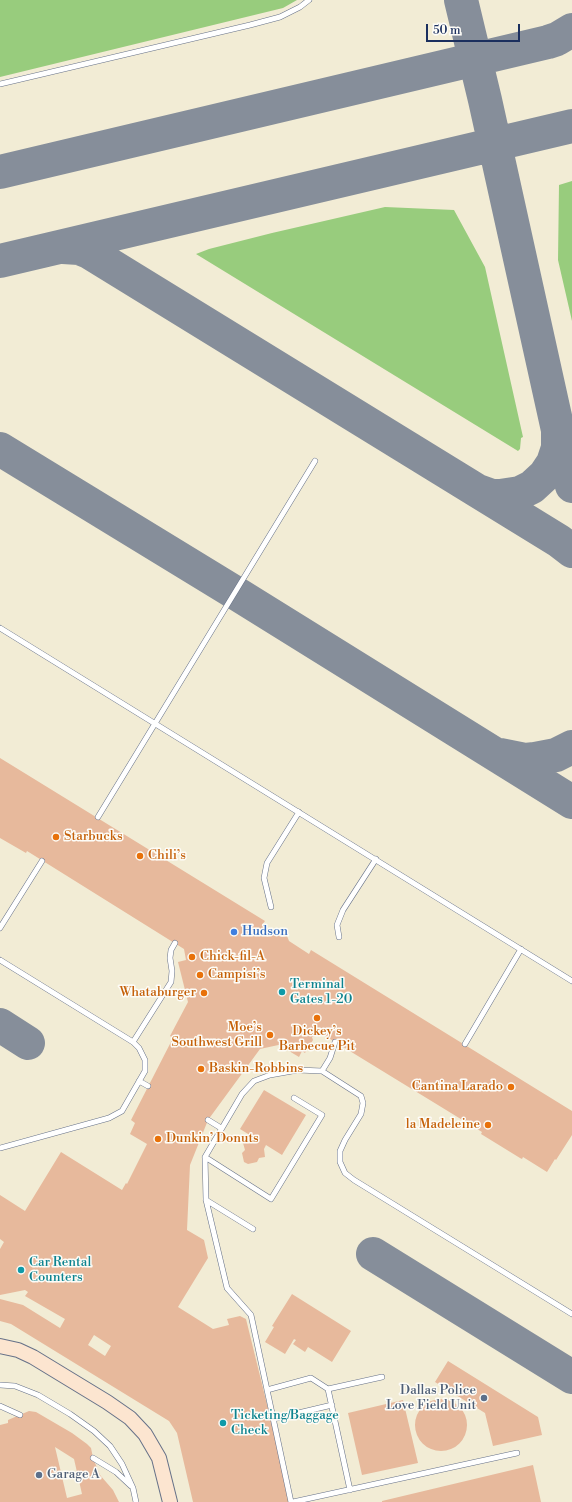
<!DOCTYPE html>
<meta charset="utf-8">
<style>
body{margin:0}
#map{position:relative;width:572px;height:1502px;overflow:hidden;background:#f2ecd5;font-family:"Libre Bodoni",serif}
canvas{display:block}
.scale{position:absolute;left:426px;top:24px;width:94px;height:18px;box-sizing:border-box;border:2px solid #1b2f5e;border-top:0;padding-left:5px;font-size:12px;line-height:14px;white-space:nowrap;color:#1b2f5e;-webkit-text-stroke:3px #fdfcf7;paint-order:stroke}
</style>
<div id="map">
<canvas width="572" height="1502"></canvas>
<div class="scale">50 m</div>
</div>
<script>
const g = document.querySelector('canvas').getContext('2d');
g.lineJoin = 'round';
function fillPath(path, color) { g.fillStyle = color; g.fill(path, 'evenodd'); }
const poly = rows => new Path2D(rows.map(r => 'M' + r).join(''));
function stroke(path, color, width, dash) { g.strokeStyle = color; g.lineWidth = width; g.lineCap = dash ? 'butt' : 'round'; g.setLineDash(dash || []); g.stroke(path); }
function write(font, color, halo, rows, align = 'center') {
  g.font = font + ' "Libre Bodoni",serif'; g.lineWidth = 3; g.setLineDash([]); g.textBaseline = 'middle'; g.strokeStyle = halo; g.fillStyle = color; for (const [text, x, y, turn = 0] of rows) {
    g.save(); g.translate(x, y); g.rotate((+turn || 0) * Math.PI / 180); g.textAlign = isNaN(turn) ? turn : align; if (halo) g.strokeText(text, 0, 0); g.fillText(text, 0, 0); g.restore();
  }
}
fillPath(poly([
 [0,0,297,0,283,8,0,77],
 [572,181,572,321,558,260,559,185],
 [385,207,454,210,485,267,523,437,521,438,520,449,518,451,196,254,209,249,272,233]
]), '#98cc7d');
stroke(poly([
 [461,0,485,100,558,430,572,486],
 [0,172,548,42,557,39,572,30],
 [63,247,79,248,89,252,559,541,572,551],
 [0,261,572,126],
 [0,449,234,592,572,802],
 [478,491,492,496,500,496,520,493,532,487,545,475,553,463,558,448,558,432],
 [500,755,525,760,535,759,556,755,572,747],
 [0,1025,28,1043],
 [373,1254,572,1377]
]), '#868e9a', 34);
fillPath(poly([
 [0,758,265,921,262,925,282,937,287,936,289,941,309,954,311,950,572,1111,572,1135,556,1160,555,1159,547,1172,523,1157,522,1159,520,1158,481,1134,482,1132,322,1034,312,1037,313,1040,305,1053,302,1051,299,1057,284,1048,283,1044,260,1049,208,1120,190,1165,187,1230,204,1240,208,1258,178,1307,213,1329,229,1325,227,1319,240,1316,246,1319,291,1502,193,1502,177,1433,169,1421,11,1324,0,1321,0,1299,23,1305,60,1328,65,1319,25,1296,28,1292,25,1290,0,1295,0,1249,4,1242,0,1239,0,1195,25,1211,61,1152,122,1190,126,1183,127,1184,147,1144,130,1134,135,1123,131,1120,173,1038,170,1036,188,1002,178,962,186,960,184,949,27,851,26,853,0,838],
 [94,1335,111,1346,105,1356,88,1345],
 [264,1090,306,1115,282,1155,266,1145,264,1149,265,1157,259,1158,257,1162,248,1164,244,1162,242,1153,245,1150,243,1143,251,1141,253,1137,240,1129],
 [292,1294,351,1331,332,1362,308,1347,305,1352,293,1344,296,1340,294,1339,285,1354,265,1342,274,1327,272,1326],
 [448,1361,538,1417,542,1435,493,1446,485,1413,435,1382],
 '415 1425a26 26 0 1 1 52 0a26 26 0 1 1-52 0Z',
 [403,1400,418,1463,362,1475,348,1413],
 [29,1411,36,1412,72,1433,87,1444,91,1448,93,1458,100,1475,113,1490,119,1502,0,1502,0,1425,8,1423,8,1420],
 [55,1447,74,1459,82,1494,67,1498],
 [533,1465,541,1502,382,1502,382,1501]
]), '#e7b99c');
const service = poly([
 [0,84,250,25,280,17,300,7,309,0],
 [0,628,572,981],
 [98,817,315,461],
 [271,907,264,878,267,863,299,812],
 [0,928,42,861],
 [339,937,337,925,343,910,376,859],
 [0,960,133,1042,139,1048,145,1060,145,1071,122,1111,109,1118,0,1148],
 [133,1042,171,982,172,971,170,958,171,950,175,943],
 [465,1044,521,949],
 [322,1071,330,1058,335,1042],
 [139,1081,148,1086],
 [208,1120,221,1128],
 [205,1157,271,1199,322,1115,294,1098],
 [206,1200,253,1229],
 [0,1385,15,1386,38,1395,70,1414,94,1431,110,1446,122,1464,133,1488,136,1502],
 [328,1389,382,1377],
 [267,1390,311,1378,328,1389,350,1490],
 [0,1406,20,1415],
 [273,1419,332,1405],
 [93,1458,116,1472,131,1486],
 [291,1502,251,1315,227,1288,206,1200,205,1157,242,1094,254,1081,270,1075,298,1070,322,1071,361,1096,363,1103,361,1114,345,1140,340,1151,340,1162,345,1173,354,1180,572,1314],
 [293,1502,517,1453]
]);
const secondary = poly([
 [0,1346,18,1350,33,1357,107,1402,130,1418,145,1434,159,1458,170,1502]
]);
stroke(service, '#667188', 6);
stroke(secondary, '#667188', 16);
stroke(service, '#fff', 5);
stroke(secondary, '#fce5d0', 14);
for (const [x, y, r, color] of [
 [56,837,4,"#e8710a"],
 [140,856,4,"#e8710a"],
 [234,932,4,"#3f7fe0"],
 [192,957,4,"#e8710a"],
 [200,975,4,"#e8710a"],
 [282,992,4,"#0f9aa8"],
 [204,993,4,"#e8710a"],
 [317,1018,4,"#e8710a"],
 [270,1035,4,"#e8710a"],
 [201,1069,4,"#e8710a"],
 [511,1087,4,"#e8710a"],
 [488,1125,4,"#e8710a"],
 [158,1139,4,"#e8710a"],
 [21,1270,4,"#0f9aa8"],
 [484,1398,4,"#5c6f8a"],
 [223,1423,4,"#0f9aa8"],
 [39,1475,4,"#5c6f8a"]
]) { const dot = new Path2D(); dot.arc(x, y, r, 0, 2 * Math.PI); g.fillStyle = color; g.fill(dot); stroke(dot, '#fdfcf7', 1.5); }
write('13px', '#c56008', '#fdfcf7', [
 ["Starbucks",64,837],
 ["Chili’s",148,856],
 ["Chick-fil-A",200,957],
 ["Campisi’s",208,975],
 ["Whataburger",196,993,"right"],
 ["Moe’s",262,1028,"right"],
 ["Southwest Grill",262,1043,"right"],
 ["Dickey’s",317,1032,"center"],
 ["Barbecue Pit",317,1047,"center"],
 ["Baskin-Robbins",209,1069],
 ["Cantina Larado",503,1087,"right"],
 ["la Madeleine",480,1125,"right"],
 ["Dunkin’ Donuts",166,1139]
], 'left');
write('13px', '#366cbe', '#fdfcf7', [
 ["Hudson",242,932]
], 'left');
write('13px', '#0d838f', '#fdfcf7', [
 ["Terminal",290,985],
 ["Gates 1-20",290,1000],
 ["Car Rental",29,1263],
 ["Counters",29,1278],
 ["Ticketing/Baggage",231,1416],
 ["Check",231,1431]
], 'left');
write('13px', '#4e5e75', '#fdfcf7', [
 ["Dallas Police",476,1391],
 ["Love Field Unit",476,1406],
 ["Garage A",47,1475,"left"]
], 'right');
</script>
